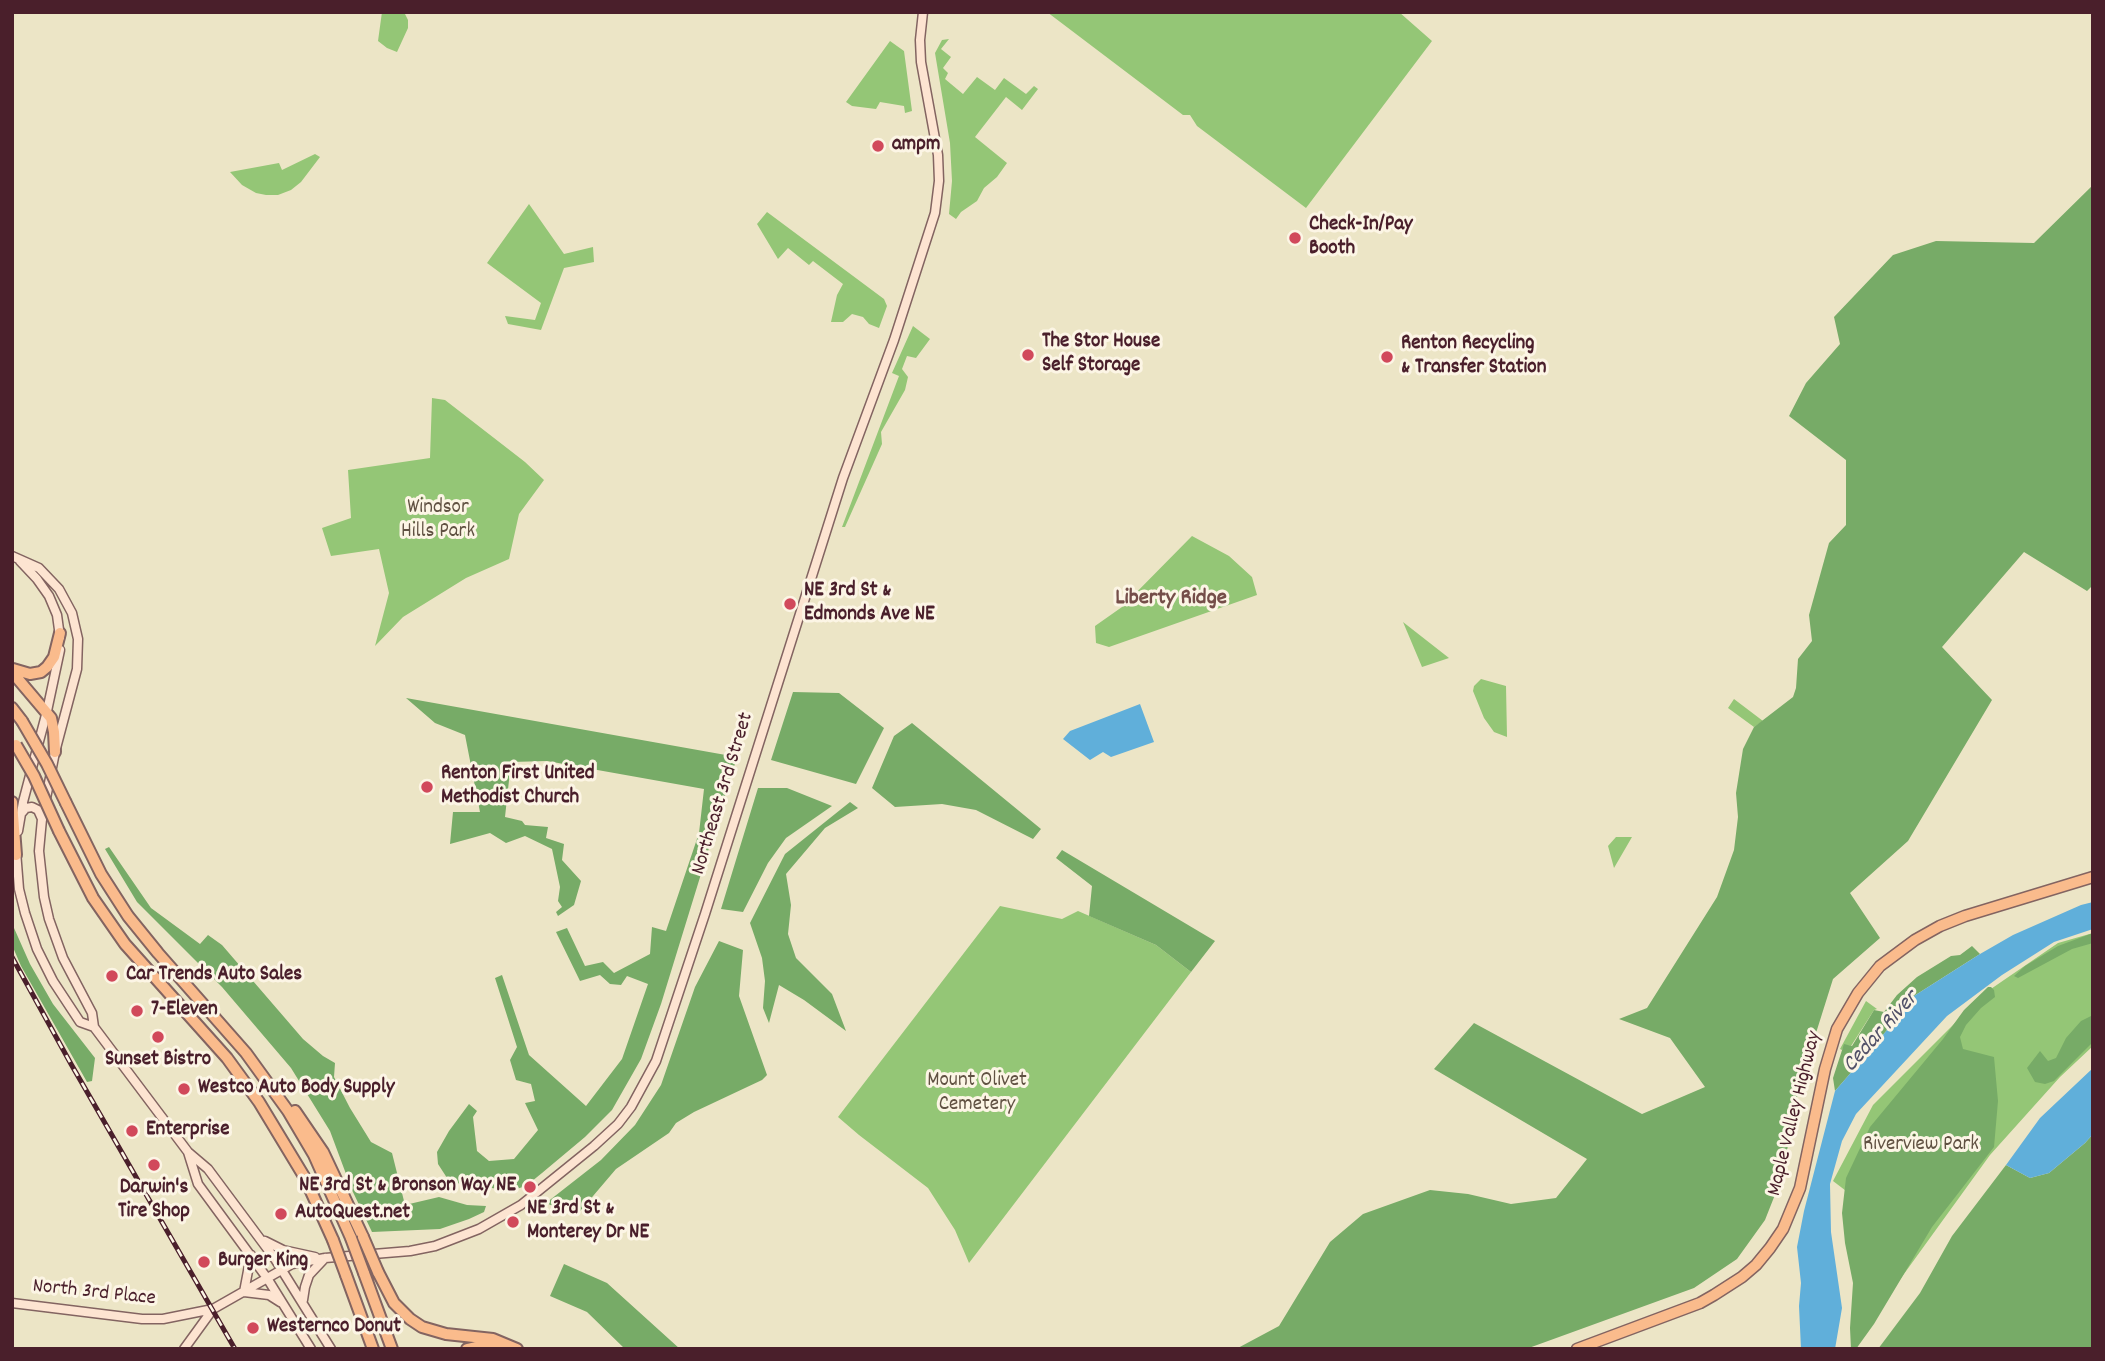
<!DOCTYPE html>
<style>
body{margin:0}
#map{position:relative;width:2105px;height:1361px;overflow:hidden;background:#ece5c6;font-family:Dekko,sans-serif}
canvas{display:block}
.frame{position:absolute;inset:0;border:14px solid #4a1f2b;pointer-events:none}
</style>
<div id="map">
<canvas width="2105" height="1361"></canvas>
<div class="frame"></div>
</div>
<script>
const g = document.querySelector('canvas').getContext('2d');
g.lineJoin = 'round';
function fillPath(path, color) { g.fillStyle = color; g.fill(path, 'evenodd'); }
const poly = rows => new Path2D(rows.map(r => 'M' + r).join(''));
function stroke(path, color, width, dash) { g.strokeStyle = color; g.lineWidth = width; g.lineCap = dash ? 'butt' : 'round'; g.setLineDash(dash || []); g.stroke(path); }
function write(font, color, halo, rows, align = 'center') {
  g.font = font + ' Dekko,sans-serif'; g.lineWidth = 6; g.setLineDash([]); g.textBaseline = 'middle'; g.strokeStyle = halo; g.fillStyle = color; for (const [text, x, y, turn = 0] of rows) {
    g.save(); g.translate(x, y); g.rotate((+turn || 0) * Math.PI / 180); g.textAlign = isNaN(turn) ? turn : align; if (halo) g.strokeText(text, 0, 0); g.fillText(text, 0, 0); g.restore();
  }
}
fillPath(poly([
 [382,12,404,12,408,20,408,28,397,52,387,48,378,41],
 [1047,12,1399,12,1432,41,1306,208,1197,126,1190,115,1183,115],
 [949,39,941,49,951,57,943,68,948,73,945,79,963,94,977,77,995,90,1004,78,1026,94,1034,86,1038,89,1022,110,1006,97,975,137,1007,163,997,177,984,188,977,201,961,212,956,219,949,214,952,181,950,143,935,53,942,40],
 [890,41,904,51,912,111,905,113,904,106,880,102,876,109,852,106,846,102],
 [315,154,320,157,301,182,291,190,278,195,266,195,256,193,242,185,230,172,279,163,282,170],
 [529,204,564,254,593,247,594,262,564,268,541,330,508,324,505,316,535,320,541,303,487,263],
 [767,212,884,299,887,306,879,328,869,324,863,317,852,314,843,322,831,322,837,295,843,284,813,261,809,265,788,248,778,259,757,224],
 [913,326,930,339,916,358,907,356,902,369,908,377,905,390,881,432,882,444,845,527,842,527,899,376,892,373],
 [432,398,445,400,525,462,544,480,519,514,509,559,466,578,403,617,375,646,389,593,379,549,331,556,322,528,351,518,348,470,430,458],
 [1192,536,1229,556,1252,577,1257,595,1109,647,1096,643,1095,626,1122,607],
 [1403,622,1449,658,1422,667],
 [1481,679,1506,686,1507,737,1494,732,1484,718,1473,691,1474,686],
 [1734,699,1763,721,1754,727,1728,708],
 [1616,837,1632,837,1614,868,1608,846],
 [1000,906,1062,919,1078,911,1156,945,1191,972,969,1263,955,1230,928,1188,859,1135,838,1117],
 [2093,933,2093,1046,2060,1077,1990,1155,1862,1332,1854,1197,1833,1181,1873,1105,1985,993,2058,943],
 [1866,1001,1877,1009,1874,1010,1851,1046,1845,1045,1842,1050,1840,1049]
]), '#94c676');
fillPath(poly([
 [2093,185,2093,585,2087,591,2024,552,1942,647,1992,700,1908,841,1850,893,1880,938,1833,979,1799,1087,1782,1177,1765,1220,1737,1259,1694,1288,1526,1349,1236,1349,1279,1326,1330,1242,1363,1214,1430,1190,1468,1194,1511,1204,1556,1198,1587,1159,1434,1069,1474,1023,1642,1114,1705,1087,1670,1038,1619,1019,1647,1008,1717,897,1734,850,1738,817,1736,793,1743,749,1754,727,1793,697,1796,688,1798,659,1812,641,1809,615,1829,543,1846,525,1846,460,1789,416,1806,383,1840,344,1834,317,1893,255,1936,241,2034,243],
 [793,692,839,693,884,728,856,784,771,760],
 [406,698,737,757,661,1004,641,1059,612,1110,585,1137,542,1173,526,1186,513,1190,469,1186,449,1181,438,1164,437,1152,449,1131,469,1104,477,1111,473,1117,477,1151,489,1161,514,1159,538,1130,525,1103,535,1101,531,1084,516,1080,510,1060,517,1047,495,978,502,975,529,1055,586,1106,622,1059,648,984,627,976,621,985,610,984,600,975,580,981,556,932,567,928,585,966,603,962,614,973,650,954,652,927,666,931,699,833,704,789,547,761,511,762,505,817,522,821,525,825,548,827,546,838,564,844,562,860,581,881,574,905,558,916,556,912,562,907,558,901,560,887,552,849,525,836,506,843,490,833,450,844,453,812,480,812,465,735,435,723],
 [912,723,1041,829,1033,839,976,810,942,804,895,807,872,788,894,736],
 [758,788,787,788,832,806,786,838,768,863,743,912,721,909],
 [850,802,858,808,825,828,786,874,791,905,788,934,796,958,832,994,846,1031,804,1000,779,985,769,1023,763,1008,765,981,762,958,750,923,785,854],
 [109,847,151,908,200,944,208,935,222,945,303,1039,323,1056,335,1063,334,1077,350,1108,371,1142,392,1153,405,1205,439,1197,467,1205,486,1206,484,1212,469,1219,440,1229,372,1232,352,1190,330,1131,291,1068,222,987,137,902,105,849],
 [1062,850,1215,941,1191,972,1156,945,1089,916,1092,886,1056,858],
 [12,913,14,928,30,964,53,1004,95,1058,92,1081,87,1082,21,966,12,945],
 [2093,933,2093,943,2072,949,2018,978,2014,976,2025,966,2058,946],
 [719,941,743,950,739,996,767,1075,762,1080,694,1112,676,1123,669,1133,616,1169,576,1216,546,1203,601,1160,635,1125,661,1085,695,987],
 [1972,946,1980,954,1914,996,1875,1045,1835,1091,1833,1078,1844,1044,1852,1046,1874,1010,1884,1012,1897,995,1917,977,1951,956,1960,955],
 [1988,987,1991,987,1994,990,1995,997,1981,1008,1966,1025,1960,1037,1963,1049,1994,1057,1998,1101,1994,1147,1932,1227,1874,1324,1856,1349,1851,1349,1850,1328,1853,1283,1845,1243,1842,1213,1846,1178,1870,1127,1943,1039,1964,1010],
 [2093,1015,2093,1042,2054,1081,2045,1084,2035,1082,2027,1068,2040,1051,2048,1061,2056,1058,2066,1038,2081,1021],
 [2093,1134,2093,1349,1878,1349,1920,1293,1952,1236,2006,1165,2030,1178,2049,1173,2085,1143],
 [564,1264,607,1283,680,1349,625,1349,587,1312,550,1296]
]), '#77ab67');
fillPath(poly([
 [1140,704,1154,742,1111,757,1103,752,1090,760,1063,739,1070,731],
 [2093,902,2093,929,2054,942,2002,975,1947,1016,1856,1114,1842,1141,1830,1184,1831,1232,1842,1308,1835,1349,1801,1349,1799,1306,1801,1283,1797,1247,1804,1211,1835,1091,1875,1045,1914,996,1980,954,2013,935,2081,905],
 [2093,1068,2093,1134,2085,1143,2049,1173,2030,1178,2006,1165,2040,1118]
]), '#60afda');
const secondary = poly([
 [12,556,39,568,59,589,72,613,78,639,77,669,55,752,42,819,39,851,44,897,49,919,63,958,92,1013,94,1027,188,1152,208,1169,275,1259,331,1349],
 [20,561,37,579,49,596,57,615,60,637],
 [20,815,26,808,32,807,38,810,42,819],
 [18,831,23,802,47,711,60,650],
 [16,851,19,889,25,913,37,949,53,981,80,1022,94,1027],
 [188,1152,198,1184,267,1278,311,1349],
 [265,1241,283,1250,315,1257],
 [244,1292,269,1295,280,1302],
 [244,1292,251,1255],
 [303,1300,305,1287,309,1275,325,1258],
 [12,1303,142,1319,163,1319,213,1309,292,1264,325,1258,410,1251,435,1246,479,1229,521,1205,594,1146,618,1124,631,1107,656,1061,705,914,843,478,894,340,935,213,939,181,938,155,921,62,920,40,923,12],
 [184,1349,213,1309]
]);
const primary = poly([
 [1577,1349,1700,1303,1714,1295,1742,1277,1756,1265,1770,1248,1783,1229,1800,1188,1825,1069,1837,1029,1858,993,1880,966,1915,940,1940,926,1965,916,2093,877]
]);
const motorway = poly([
 [13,669,30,674,41,672,47,667,54,657,60,633],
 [12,672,51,718,54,732,55,752],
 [12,708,22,721],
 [12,802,16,855],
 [66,803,101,874,128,916,158,953,246,1053,288,1111,314,1155,351,1238],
 [59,831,93,898,125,944,227,1058,259,1102,305,1178,333,1240],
 [295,1111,323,1152,363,1237],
 [378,1272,394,1303,410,1319,422,1327,446,1334,493,1339,517,1349],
 [364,1273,392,1349],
 [346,1275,373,1349],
 [467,1349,480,1346,501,1349]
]);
stroke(secondary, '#836461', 11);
stroke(primary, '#836461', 13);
stroke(motorway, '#836461', 14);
stroke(secondary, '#fde4d1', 8);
stroke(primary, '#fabb8c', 10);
stroke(motorway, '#fabb8c', 10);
const rail = poly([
 [12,957,71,1064,235,1349]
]);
stroke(rail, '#4a1f2b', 5);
stroke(rail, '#fcf5e5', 2.5, [8]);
const motorwayBridge = poly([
 [22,721,47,764,66,803],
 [16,745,34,776,59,831],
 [363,1237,378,1272],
 [351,1238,364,1273],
 [333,1240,346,1275]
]);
stroke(motorwayBridge, '#836461', 14, []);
stroke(motorwayBridge, '#fabb8c', 10);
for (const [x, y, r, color] of [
 [878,146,7,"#d1495b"],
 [1295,238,7,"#d1495b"],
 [1028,355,7,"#d1495b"],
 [1387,357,7,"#d1495b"],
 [790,604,7,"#d1495b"],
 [427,787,7,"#d1495b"],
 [112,976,7,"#d1495b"],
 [137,1011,7,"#d1495b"],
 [158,1037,7,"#d1495b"],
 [184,1089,7,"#d1495b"],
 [132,1131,7,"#d1495b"],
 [154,1165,7,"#d1495b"],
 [530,1187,7,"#d1495b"],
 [281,1214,7,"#d1495b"],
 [513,1222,7,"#d1495b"],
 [204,1262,7,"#d1495b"],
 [253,1328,7,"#d1495b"]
]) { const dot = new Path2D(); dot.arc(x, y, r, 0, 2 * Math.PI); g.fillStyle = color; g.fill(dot); stroke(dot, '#fcf5e5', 2.5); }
write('bold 21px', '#4a1f2b', '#fcf5e5', [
 ["ampm",892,146],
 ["Check-In/Pay",1309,226],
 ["Booth",1309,250],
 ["The Stor House",1042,343],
 ["Self Storage",1042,367],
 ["Renton Recycling",1401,345],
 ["& Transfer Station",1401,369],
 ["NE 3rd St &",804,592],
 ["Edmonds Ave NE",804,616],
 ["Renton First United",441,775],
 ["Methodist Church",441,799],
 ["Car Trends Auto Sales",126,976],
 ["7-Eleven",151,1011],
 ["Sunset Bistro",158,1061,"center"],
 ["Westco Auto Body Supply",198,1089],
 ["Enterprise",146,1131],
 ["NE 3rd St & Bronson Way NE",516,1187,"right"],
 ["Darwin's",154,1189,"center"],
 ["Tire Shop",154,1213,"center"],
 ["NE 3rd St &",527,1210],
 ["Monterey Dr NE",527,1234],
 ["AutoQuest.net",295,1214],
 ["Burger King",218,1262],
 ["Westernco Donut",267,1328]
], 'left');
write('21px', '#605142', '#fcf5e5', [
 ["Windsor",438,509],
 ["Hills Park",438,533],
 ["Mount Olivet",977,1082],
 ["Cemetery",977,1106],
 ["Riverview Park",1921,1146]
]);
write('21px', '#4a1f2b', '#fcf5e5', [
 ["Northeast 3rd Street",724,794,-73],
 ["Maple Valley Highway",1796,1114,-76],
 ["North 3rd Place",94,1294,6]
]);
write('bold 23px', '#754e49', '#fcf5e5', [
 ["Liberty Ridge",1171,600]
]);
write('italic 23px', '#525168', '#fcf5e5', [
 ["Cedar River",1882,1033,-48]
]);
</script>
